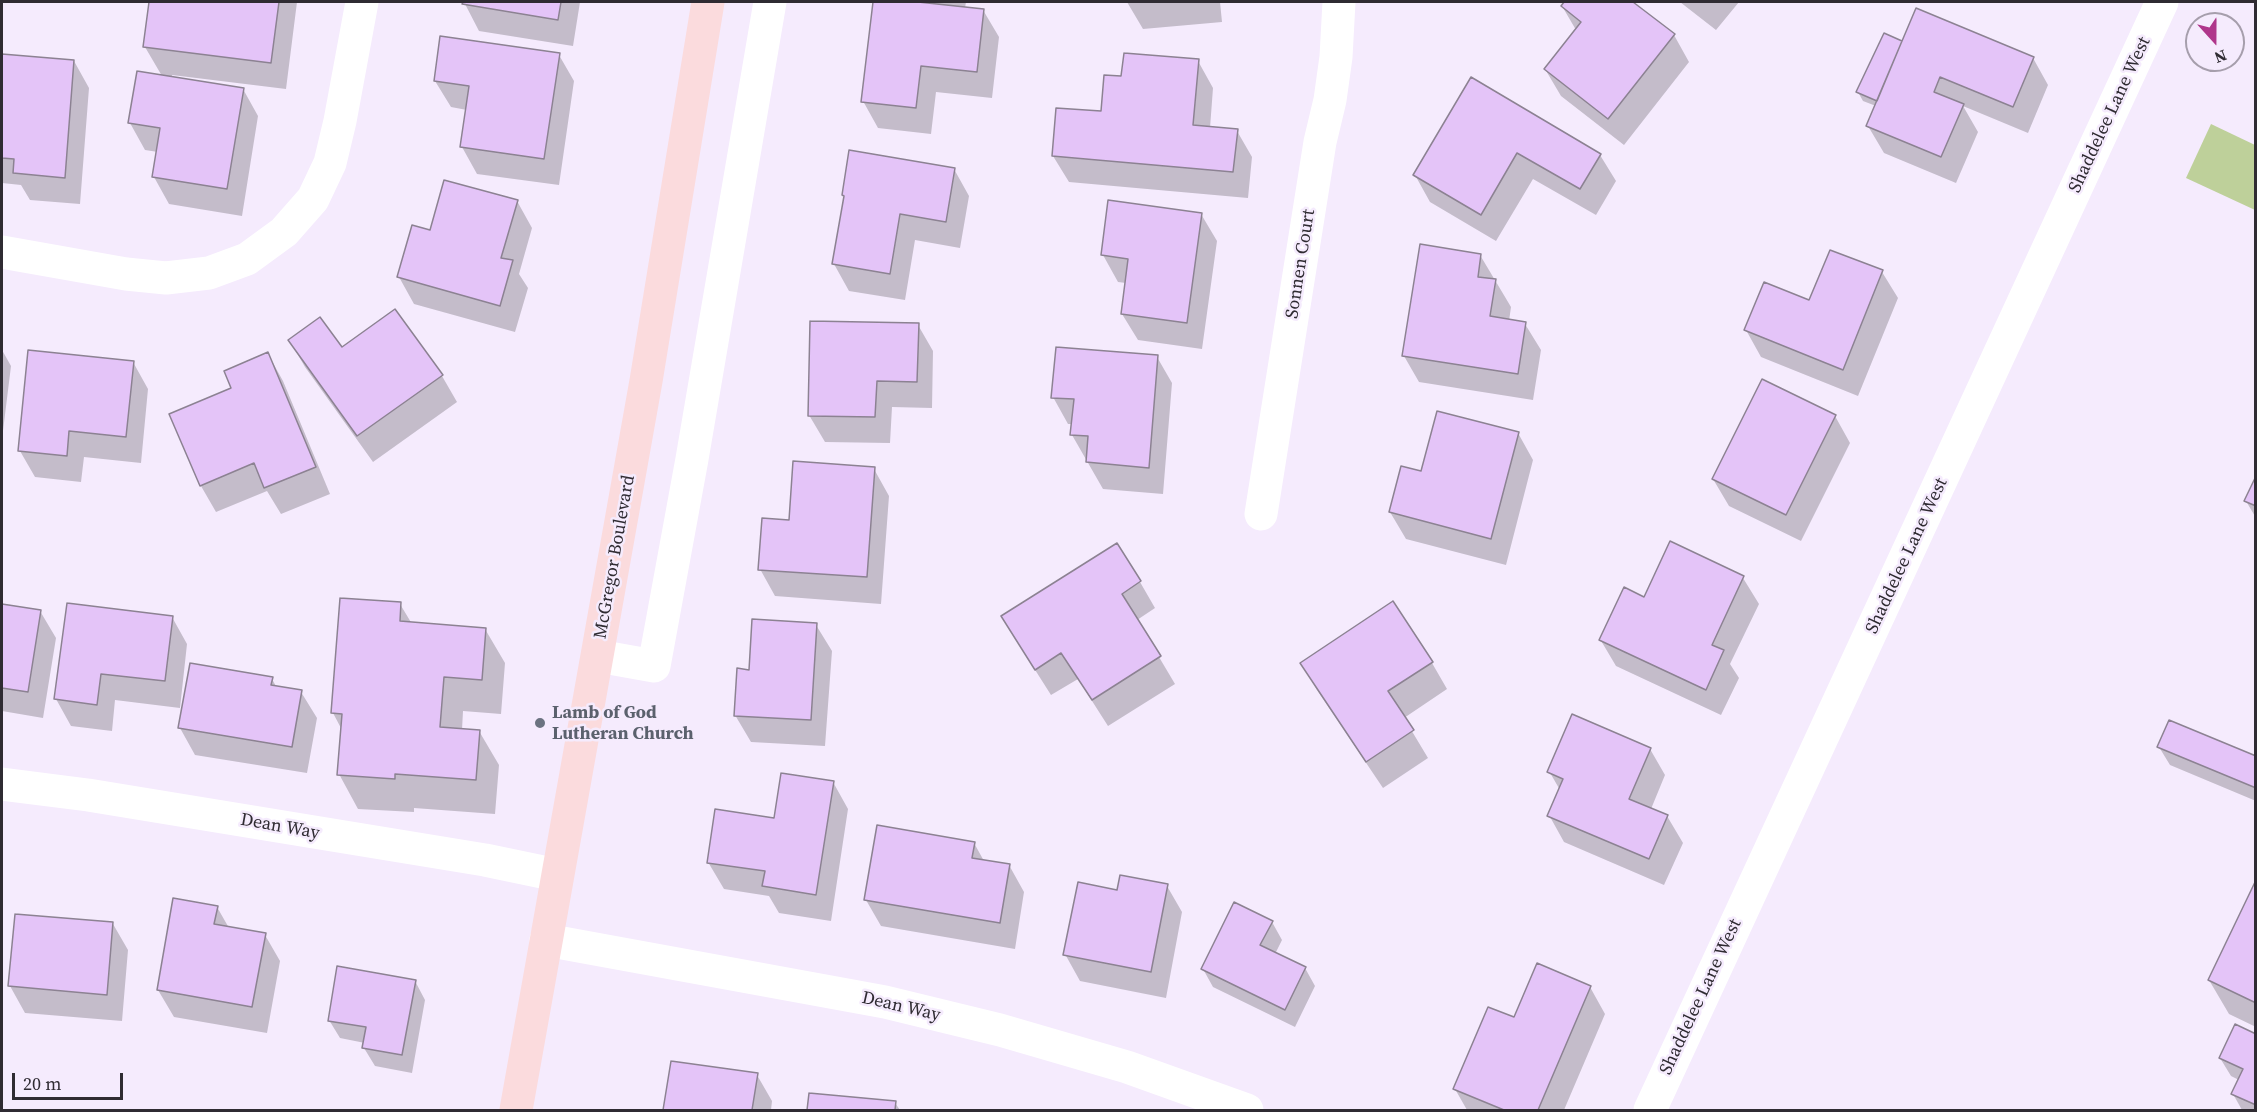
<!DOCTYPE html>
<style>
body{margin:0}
#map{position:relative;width:2257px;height:1112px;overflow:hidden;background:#f5ebfd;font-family:"Source Serif 4",serif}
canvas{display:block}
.frame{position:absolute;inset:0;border:3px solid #2f2b32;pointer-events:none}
.north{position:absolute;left:2185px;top:12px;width:60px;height:60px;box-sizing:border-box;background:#f5ebfd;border:2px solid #a69eac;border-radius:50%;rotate:159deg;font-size:16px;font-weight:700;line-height:24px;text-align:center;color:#2f2b32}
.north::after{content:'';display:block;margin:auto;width:21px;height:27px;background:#af368b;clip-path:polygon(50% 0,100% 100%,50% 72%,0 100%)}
.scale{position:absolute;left:12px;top:1073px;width:111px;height:27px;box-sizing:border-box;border:3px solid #2f2b32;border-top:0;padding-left:8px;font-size:18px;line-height:21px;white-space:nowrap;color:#2f2b32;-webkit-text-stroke:4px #f5ebfd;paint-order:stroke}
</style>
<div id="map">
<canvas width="2257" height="1112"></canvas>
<div class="frame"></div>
<div class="north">N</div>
<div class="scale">20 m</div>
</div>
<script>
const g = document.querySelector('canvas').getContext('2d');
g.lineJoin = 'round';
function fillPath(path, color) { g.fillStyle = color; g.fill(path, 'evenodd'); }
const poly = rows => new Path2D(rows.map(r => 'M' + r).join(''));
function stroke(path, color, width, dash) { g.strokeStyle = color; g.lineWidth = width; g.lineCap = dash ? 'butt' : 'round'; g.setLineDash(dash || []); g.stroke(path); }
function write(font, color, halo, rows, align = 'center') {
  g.font = font + ' "Source Serif 4",serif'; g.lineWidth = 5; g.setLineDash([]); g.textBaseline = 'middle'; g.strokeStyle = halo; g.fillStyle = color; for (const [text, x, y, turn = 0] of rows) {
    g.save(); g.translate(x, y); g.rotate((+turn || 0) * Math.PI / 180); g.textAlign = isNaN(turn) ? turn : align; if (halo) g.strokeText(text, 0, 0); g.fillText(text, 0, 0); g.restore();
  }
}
fillPath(poly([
 [2211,124,2255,145,2255,210,2186,178]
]), '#bed09a');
fillPath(poly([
 [151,2,297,2,286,89,172,75,172,78,243,89,258,116,242,216,169,204,154,177,158,152,145,150,130,123,162,76,145,47],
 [464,2,580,2,573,46,479,31],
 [874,2,966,2,965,8,983,10,999,37,992,98,936,92,931,134,878,128,863,101],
 [1127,2,1220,2,1222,22,1143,29],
 [1566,2,1631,2,1674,35,1689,62,1624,145,1561,96,1545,69,1576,30,1562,6],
 [1680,2,1739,2,1716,30],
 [1884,35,1903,43,2033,58,2048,85,2028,133,1963,106,1978,132,1956,183,1884,153,1868,126,1876,106,1863,101,1858,92],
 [559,55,574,81,559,185,477,174,462,147,467,110,451,107,435,81],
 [2,56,74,61,89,88,80,204,30,200,21,185,2,183],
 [1198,61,1213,88,1210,128,1237,131,1252,157,1248,198,1069,182,1053,156,1102,113,1123,78],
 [1471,79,1600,155,1616,181,1596,215,1533,179,1496,241,1430,202,1415,175],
 [954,169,969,196,960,248,915,240,905,300,849,291,834,264,845,198,843,195],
 [517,201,532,228,519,274,528,288,515,332,414,304,399,277,431,232],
 [1201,214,1217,241,1202,349,1138,340,1122,314,1126,283,1118,282,1103,255],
 [1831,251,1882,272,1898,298,1858,396,1761,357,1746,330,1810,302],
 [1480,255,1511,307,1509,321,1525,324,1541,350,1533,400,1419,382,1404,356],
 [395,311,442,376,457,402,373,462,305,367,290,341,342,349],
 [918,325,933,351,932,408,892,407,890,443,825,442,809,415],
 [2,350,11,366,2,439],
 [268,354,283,381,330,494,281,514,267,491,216,512,201,486,171,415,233,389],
 [1157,357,1172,383,1163,494,1103,489,1072,435,1073,424,1068,424,1053,397],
 [133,362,148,389,141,463,84,457,81,482,35,477,20,451],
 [1835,416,1850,443,1801,541,1729,506,1713,479],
 [1518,433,1533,460,1506,565,1406,539,1390,512],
 [874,469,889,496,881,604,775,596,760,569,790,522],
 [2256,479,2256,518,2246,501],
 [1743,578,1759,604,1730,664,1739,678,1721,715,1616,666,1600,639,1645,599],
 [1140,582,1155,608,1137,620,1175,684,1108,726,1078,679,1051,695,1018,643],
 [400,604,412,624,485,629,505,663,501,714,463,711,462,730,479,731,499,765,495,814,414,808,414,812,358,809,339,774,342,730,333,713],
 [2,605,40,611,56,638,43,718,2,711],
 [172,617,187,644,180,708,115,700,112,731,71,726,56,699],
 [816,625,832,651,825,746,751,742,735,715],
 [1432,663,1447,689,1404,718,1428,758,1383,788,1317,690,1302,664],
 [272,679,277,688,301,692,317,718,307,773,195,755,180,728],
 [2159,747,2256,757,2256,801,2170,765],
 [1650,749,1665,775,1651,809,1667,816,1683,843,1664,885,1564,842,1549,815,1560,790,1549,771],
 [833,782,848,809,831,921,779,913,769,896,724,889,708,862],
 [974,843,984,861,1009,865,1024,892,1015,949,881,926,866,900],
 [2256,884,2256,1027,2229,1014,2209,980],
 [1167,886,1182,912,1166,998,1080,981,1065,954],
 [217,907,229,928,265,935,280,961,267,1033,174,1017,158,990],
 [1272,922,1282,940,1275,954,1305,968,1315,986,1295,1027,1213,987,1203,969],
 [113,924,128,950,122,1021,25,1013,10,986],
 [415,981,425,1000,412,1073,375,1066,364,1048,365,1043,340,1038,329,1020],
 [1590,987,1605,1014,1564,1110,1467,1110,1455,1089,1514,1019],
 [2256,1035,2256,1110,2242,1110,2233,1094,2239,1080,2231,1076,2220,1058],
 [757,1075,772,1101,771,1110,665,1110],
 [810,1095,895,1103,900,1110,809,1110]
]), '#0003');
const building = poly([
 [149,2,279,2,271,63,143,47,149,2],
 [463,2,561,2,558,20,462,4,463,2],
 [873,2,918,2,984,9,977,72,921,66,916,108,861,102,873,2],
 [1564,2,1633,2,1675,34,1608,119,1544,69,1581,22,1561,6,1564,2],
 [1916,8,2034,57,2013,107,1940,77,1934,92,1964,104,1941,157,1866,126,1916,8],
 [1884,33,1902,41,1877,101,1856,92,1884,33],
 [440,36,560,53,544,159,460,147,469,86,434,81,440,36],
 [1124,53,1199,59,1193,125,1238,129,1233,172,1052,156,1056,108,1101,111,1104,75,1121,76,1124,53],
 [2,54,74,60,65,178,13,173,14,159,2,158,2,54],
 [137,71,244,88,227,189,152,177,160,128,128,123,137,71],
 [1471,77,1601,154,1580,189,1517,153,1481,215,1413,175,1471,77],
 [849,150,955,168,946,222,900,214,890,274,832,264,844,196,842,195,849,150],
 [444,180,518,200,501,258,513,260,500,306,397,277,412,225,430,230,444,180],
 [1108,200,1202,213,1187,323,1121,314,1128,259,1101,255,1108,200],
 [1420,244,1481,254,1478,277,1496,279,1490,316,1526,322,1518,374,1402,356,1420,244],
 [1830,250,1883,270,1843,370,1744,330,1764,282,1809,300,1830,250],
 [395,309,443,375,357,436,288,340,320,317,342,347,395,309],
 [810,321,919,323,917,382,877,381,875,417,808,416,810,321],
 [1056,347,1158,355,1149,468,1086,462,1088,436,1070,435,1074,399,1051,398,1056,347],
 [28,350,134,361,126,437,69,431,67,456,18,451,28,350],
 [268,352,316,467,264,488,254,463,200,486,169,414,231,388,224,371,268,352],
 [1762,379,1836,415,1786,515,1712,479,1762,379],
 [1437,411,1519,432,1491,539,1389,512,1401,466,1421,471,1437,411],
 [793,461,875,467,867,577,758,570,762,518,789,520,793,461],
 [2256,476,2256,506,2244,501,2256,476],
 [1670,541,1744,576,1712,645,1724,650,1706,690,1599,640,1624,587,1644,597,1670,541],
 [1117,543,1141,581,1122,594,1161,656,1092,700,1061,653,1035,670,1001,616,1117,543],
 [340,598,401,602,400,621,486,628,482,680,444,677,440,727,480,730,476,780,395,774,395,779,337,775,342,714,331,713,340,598],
 [1393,601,1433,662,1388,691,1414,730,1366,762,1300,663,1393,601],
 [67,603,173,616,165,681,101,674,97,705,54,699,67,603],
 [2,604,41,610,28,692,2,688,2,604],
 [752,619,817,623,811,720,734,716,737,668,749,670,752,619],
 [190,663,273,677,271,685,302,690,292,747,178,728,190,663],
 [1572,714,1651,748,1629,799,1668,815,1649,859,1547,816,1563,779,1547,772,1572,714],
 [2169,720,2256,756,2256,788,2157,747,2169,720],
 [781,773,834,781,816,895,762,886,765,871,707,863,715,809,774,818,781,773],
 [877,825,975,842,972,858,1010,864,1000,923,864,900,877,825],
 [1120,875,1168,884,1151,972,1063,955,1078,882,1117,890,1120,875],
 [2256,880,2256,1003,2208,980,2256,880],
 [173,898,218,906,214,924,266,933,252,1007,157,990,173,898],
 [1234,902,1273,921,1260,945,1306,967,1285,1010,1201,969,1234,902],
 [15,914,113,922,107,995,8,986,15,914],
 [1537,963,1591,986,1538,1110,1504,1110,1453,1089,1488,1007,1514,1017,1537,963],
 [337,966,416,980,402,1055,362,1048,366,1027,328,1021,337,966],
 [2235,1024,2256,1034,2256,1105,2231,1094,2243,1069,2219,1058,2235,1024],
 [671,1061,758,1073,752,1110,663,1110,671,1061],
 [809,1093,896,1101,895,1110,903,1110,807,1110,809,1093]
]);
fillPath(building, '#e4c4f8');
stroke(building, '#8c8292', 1.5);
stroke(poly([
 [2,252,126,274,166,278,209,273,247,259,284,232,313,199,330,163,340,121,362,2],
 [1261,514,1320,142,1330,100,1336,57,1339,2],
 [598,656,654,666,692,459,770,2],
 [2,784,88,795,485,860,557,875],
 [546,940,885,1002,1000,1030,1127,1067,1247,1110],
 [1650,1110,2162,2]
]), '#fff', 33);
stroke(poly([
 [516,1110,646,381,708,2]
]), '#fbdbdd', 33);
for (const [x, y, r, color] of [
 [540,723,6,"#6b7280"]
]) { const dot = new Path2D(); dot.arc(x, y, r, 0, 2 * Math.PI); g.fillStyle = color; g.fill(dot); stroke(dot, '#f5ebfd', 2); }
write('18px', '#2f2b32', '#f5ebfd', [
 ["Shaddelee Lane West",2110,115,-65],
 ["Sonnen Court",1301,264,-81],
 ["Shaddelee Lane West",1907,556,-65],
 ["McGregor Boulevard",615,557,-80],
 ["Dean Way",280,827,10],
 ["Shaddelee Lane West",1701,997,-65],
 ["Dean Way",901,1007,13]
]);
write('bold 18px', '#5b616d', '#f5ebfd', [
 ["Lamb of God",552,713],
 ["Lutheran Church",552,734]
], 'left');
</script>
